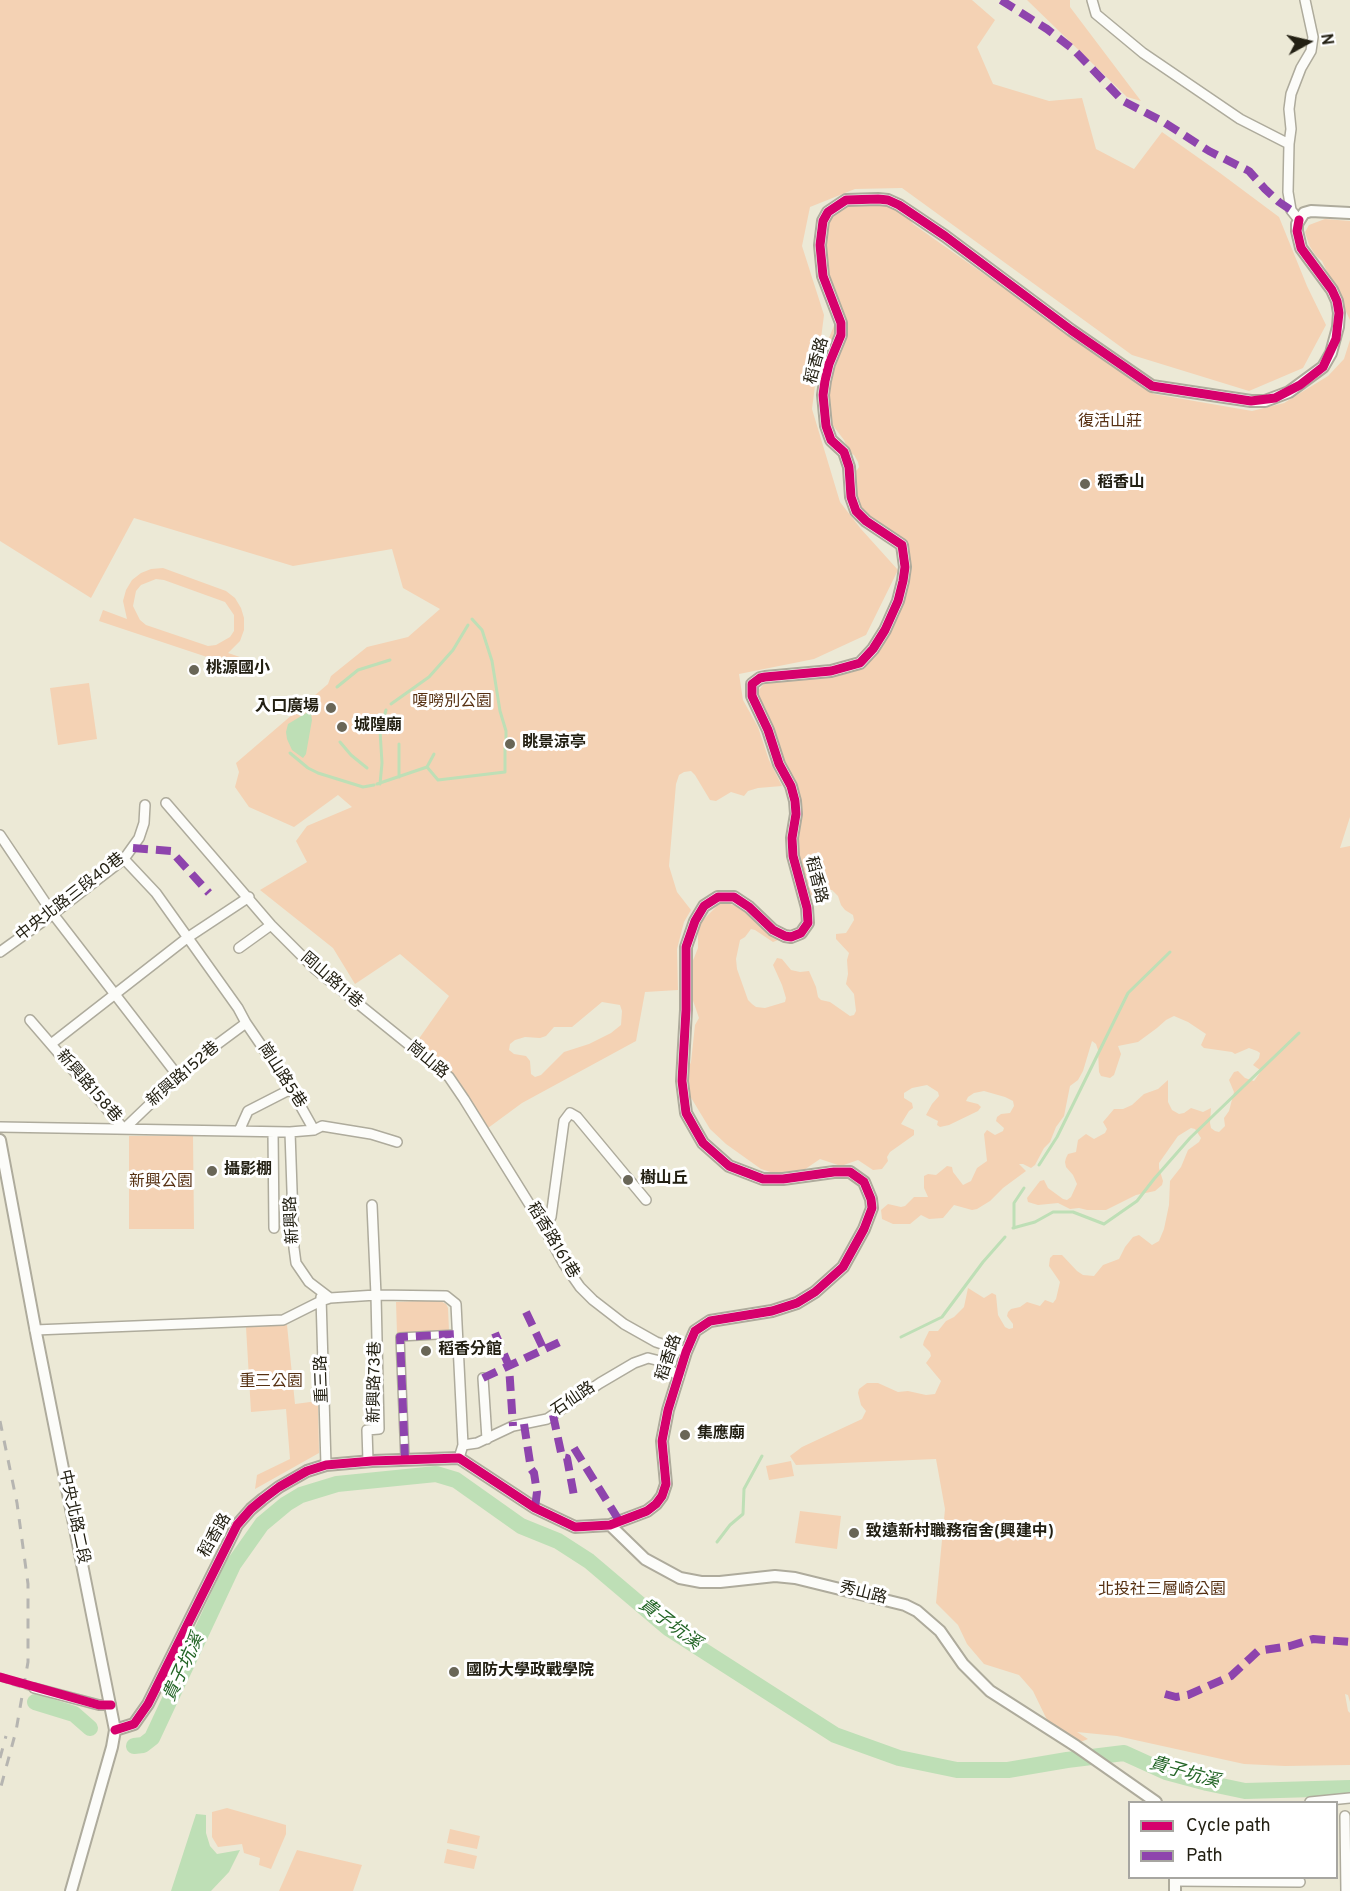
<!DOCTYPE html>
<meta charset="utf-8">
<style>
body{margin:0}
#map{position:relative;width:1350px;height:1891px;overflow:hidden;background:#ece9d6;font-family:Overpass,sans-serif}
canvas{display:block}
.legend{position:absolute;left:1128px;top:1801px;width:210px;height:78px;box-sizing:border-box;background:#fff;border:2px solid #a7a6a1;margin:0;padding:8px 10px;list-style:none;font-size:18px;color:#232013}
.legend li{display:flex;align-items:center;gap:12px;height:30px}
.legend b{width:30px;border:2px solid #a7a6a1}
.north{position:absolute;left:1278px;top:12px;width:60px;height:60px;-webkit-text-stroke:4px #fff;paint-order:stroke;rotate:82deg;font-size:16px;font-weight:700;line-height:24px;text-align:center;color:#232013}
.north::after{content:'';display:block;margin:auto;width:21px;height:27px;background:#232013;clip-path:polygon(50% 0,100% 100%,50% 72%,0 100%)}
</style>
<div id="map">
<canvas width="1350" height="1891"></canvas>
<ul class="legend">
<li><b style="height:8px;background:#d6006c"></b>Cycle path</li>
<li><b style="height:8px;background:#8e44ad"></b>Path</li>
</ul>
<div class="north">N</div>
</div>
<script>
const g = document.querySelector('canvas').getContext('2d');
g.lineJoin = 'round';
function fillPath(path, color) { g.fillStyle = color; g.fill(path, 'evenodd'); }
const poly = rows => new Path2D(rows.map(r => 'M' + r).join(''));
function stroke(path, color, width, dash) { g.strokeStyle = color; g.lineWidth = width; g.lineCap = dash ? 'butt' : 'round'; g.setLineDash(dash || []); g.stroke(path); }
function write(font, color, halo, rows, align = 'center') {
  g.font = font + ' Overpass,"Noto Sans TC",sans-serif'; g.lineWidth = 6; g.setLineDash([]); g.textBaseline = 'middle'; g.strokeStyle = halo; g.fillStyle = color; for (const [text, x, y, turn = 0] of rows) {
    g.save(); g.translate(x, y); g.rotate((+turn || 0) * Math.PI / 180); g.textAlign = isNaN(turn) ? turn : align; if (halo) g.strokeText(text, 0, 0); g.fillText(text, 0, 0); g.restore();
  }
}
fillPath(poly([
 [0,0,972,0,995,20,977,47,993,84,1049,101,1082,98,1096,149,1134,169,1162,132,1220,173,1279,217,1307,286,1326,325,1303,368,1249,391,1132,355,902,188,855,189,810,207,802,246,824,315,812,409,840,502,861,529,898,570,866,635,814,659,739,674,743,700,758,727,769,760,782,786,758,788,748,791,744,796,731,792,716,801,710,800,695,775,691,771,684,772,679,775,676,784,669,866,677,892,691,910,684,922,677,949,678,990,645,992,636,1041,522,1103,488,1128,418,1040,449,996,400,954,355,984,333,948,260,890,307,862,296,841,307,826,352,807,338,795,294,827,249,807,235,787,239,772,236,763,328,684,331,676,367,647,408,637,440,609,403,588,392,549,293,566,134,518,91,598,0,541],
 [602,1002,620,1005,622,1011,621,1025,611,1033,589,1044,564,1052,541,1075,535,1077,531,1074,530,1061,526,1056,514,1054,509,1050,510,1044,515,1040,525,1037,540,1038,546,1036,554,1027,572,1027],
 [1027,0,1070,0,1070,7,1141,101,1127,97],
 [887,203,900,206,913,224,1154,394,1252,411,1284,403,1328,376,1344,359,1350,340,1350,817,1340,848,1350,846,1350,1702,1348,1695,1345,1694,1348,1711,1350,1713,1350,1765,1285,1766,1244,1764,1117,1736,1077,1732,1088,1739,1078,1743,1049,1724,1033,1691,1019,1675,984,1664,967,1644,958,1625,936,1603,945,1509,936,1459,796,1465,790,1456,802,1447,862,1419,866,1411,861,1405,858,1393,859,1389,867,1383,878,1383,898,1392,908,1391,926,1395,935,1394,941,1381,926,1363,931,1356,930,1352,923,1345,924,1341,929,1331,938,1331,946,1321,954,1317,964,1307,968,1288,984,1298,992,1293,996,1295,998,1315,1005,1327,1009,1329,1013,1328,1013,1324,1007,1316,1008,1312,1011,1309,1020,1307,1027,1302,1040,1306,1045,1300,1053,1303,1056,1299,1060,1282,1049,1266,1050,1258,1053,1255,1062,1255,1077,1271,1083,1275,1094,1276,1103,1265,1119,1259,1125,1247,1133,1237,1139,1235,1152,1245,1159,1241,1164,1229,1169,1205,1170,1181,1181,1167,1188,1150,1199,1142,1201,1138,1195,1129,1191,1128,1178,1136,1159,1163,1159,1168,1163,1181,1162,1185,1155,1191,1136,1195,1106,1210,1087,1210,1079,1208,1070,1209,1058,1203,1038,1205,1028,1202,1027,1198,1040,1181,1044,1180,1048,1188,1063,1199,1067,1200,1071,1197,1077,1184,1073,1175,1066,1167,1065,1162,1066,1158,1068,1154,1076,1152,1078,1140,1086,1134,1094,1139,1105,1133,1107,1129,1103,1122,1114,1109,1123,1109,1132,1105,1144,1094,1158,1089,1168,1080,1168,1102,1172,1110,1179,1114,1184,1113,1191,1108,1203,1112,1211,1108,1210,1123,1211,1128,1215,1131,1219,1132,1225,1126,1224,1118,1229,1111,1234,1092,1229,1080,1234,1072,1238,1071,1245,1078,1254,1081,1259,1074,1260,1070,1253,1065,1259,1058,1260,1053,1257,1051,1249,1048,1235,1054,1232,1052,1204,1048,1201,1045,1206,1034,1188,1022,1174,1016,1166,1020,1157,1028,1138,1042,1118,1046,1121,1054,1114,1075,1110,1078,1101,1076,1099,1072,1098,1050,1096,1044,1092,1041,1083,1071,1078,1080,1070,1086,1064,1116,1056,1127,1050,1142,1044,1148,1035,1165,1031,1168,1023,1164,1019,1164,1026,1171,1003,1188,990,1201,977,1209,972,1210,954,1205,943,1218,929,1219,921,1215,910,1224,893,1224,882,1219,881,1210,888,1204,901,1207,905,1206,914,1197,928,1197,924,1188,924,1176,928,1174,936,1175,947,1166,952,1167,953,1172,963,1185,971,1181,977,1168,987,1161,984,1134,987,1130,995,1135,1003,1131,1004,1128,996,1121,997,1117,1001,1114,1010,1113,1014,1106,1013,1101,1005,1097,984,1091,974,1093,968,1097,966,1101,978,1104,981,1107,978,1111,949,1125,940,1127,937,1125,938,1121,926,1115,932,1104,939,1096,938,1092,927,1085,912,1088,904,1093,904,1098,912,1103,913,1108,909,1111,901,1124,914,1130,914,1135,890,1152,887,1157,888,1161,882,1169,873,1170,858,1160,841,1166,820,1159,801,1172,792,1174,777,1174,761,1169,726,1144,710,1129,690,1096,689,1085,685,1077,686,1073,691,1062,695,1025,699,1018,688,986,692,963,698,948,698,930,701,922,719,904,728,903,740,908,760,924,780,936,778,940,773,942,755,930,751,929,745,937,740,940,736,959,737,969,748,1000,752,1004,756,1007,765,1008,785,1002,786,998,782,985,773,965,777,958,782,959,791,970,800,972,809,971,816,987,818,997,821,1000,830,1002,850,1016,854,1015,856,1011,854,994,846,984,848,974,847,960,849,953,836,939,836,934,846,933,848,930,854,920,853,915,845,910,841,905,838,896,832,890,827,890,812,898,808,892,797,845,798,829,801,822,798,818,758,698,759,690,765,682,870,659,877,653,900,614,899,604,906,567,910,560,910,555,848,508,847,504,846,479,857,470,859,467,858,462,854,455,849,452,844,440,828,419,821,357,836,321,821,242,830,218,849,204],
 [1325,219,1350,221,1350,320,1322,261,1316,256,1309,245,1305,232,1309,225],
 [163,568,215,587,226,591,235,598,241,608,244,618,244,630,240,641,228,653,243,658,240,668,99,621,103,610,127,619,123,601,126,590,132,580,141,573,151,569],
 [156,579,164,580,225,602,234,615,234,631,230,637,216,645,208,646,146,625,140,620,133,606,136,591,141,585],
 [89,683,97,739,58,745,50,688],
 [129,1136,193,1136,194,1229,129,1229],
 [439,1300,446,1304,448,1308,449,1331,397,1334,396,1302],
 [287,1325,295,1404,318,1401,319,1453,255,1489,257,1475,290,1459,286,1409,251,1412,246,1327],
 [791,1461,794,1476,769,1480,766,1466],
 [800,1511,841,1516,837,1549,795,1543],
 [227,1808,286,1825,286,1834,271,1869,259,1865,260,1858,244,1853,242,1844,218,1847,212,1837,212,1812],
 [450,1829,480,1836,477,1849,447,1843],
 [447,1849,477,1856,474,1869,444,1863],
 [297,1850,362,1865,353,1891,279,1891]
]), '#f4d2b4');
fillPath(poly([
 [308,712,311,714,312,720,306,754,303,758,292,750,287,739,286,732,288,724],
 [196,1814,206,1815,206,1833,210,1846,217,1854,240,1850,229,1872,211,1891,171,1891]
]), '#bedfb6');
stroke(poly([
 [472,619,482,630,492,661,500,711,506,731,506,742],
 [337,687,358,670,390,660],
 [391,704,429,677,453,650,468,625],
 [340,742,351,755,367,768],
 [290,753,308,768,318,773,363,787,374,785],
 [427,767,434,754],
 [399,777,399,744],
 [377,784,427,767,438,780,505,772,505,748],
 [380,784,382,763,380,731,386,710],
 [1039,1165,1057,1137,1128,993,1170,952],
 [1013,1228,1035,1222,1053,1212,1073,1212,1104,1224,1137,1201,1154,1179,1190,1138,1299,1033],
 [1014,1228,1014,1203,1024,1188],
 [901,1337,942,1317,983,1262,1005,1237],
 [337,1480,339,1484],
 [717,1542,730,1525,743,1514,744,1489,762,1456]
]), '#bedfb6', 3);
stroke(poly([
 [35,1702,74,1714,90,1728],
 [134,1746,143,1745,152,1738,233,1565,262,1524,286,1504,301,1495,337,1484,436,1474,456,1480,521,1526,558,1541,589,1561,668,1628,835,1735,899,1758,957,1770,1008,1770,1067,1760,1124,1753,1166,1772,1207,1783,1245,1791,1350,1788]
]), '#bedfb6', 16);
stroke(poly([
 [0,1677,34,1688]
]), '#c4c1af', 9, [9, 4.5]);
const pedestrian = poly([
 [405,1459,400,1337,457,1334]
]);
const minor = poly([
 [1092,0,1096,14,1143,53,1240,119,1289,144,1288,192,1291,210,1299,220],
 [1289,144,1291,129,1289,109,1291,94,1301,68,1311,51,1313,37,1305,0],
 [166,803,271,925,314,968,449,1077,464,1099,543,1226,564,1264,580,1287,593,1300,624,1324,656,1342,686,1352],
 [0,835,53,914,178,1076],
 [124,859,156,893,238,1008,246,1023,291,1089,314,1130],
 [239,948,271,925],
 [0,952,53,914,124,859,139,838,144,823,145,805],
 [30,1020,124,1129,196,1060,246,1023],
 [51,1044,187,938,249,897],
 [0,1127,290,1132,314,1130,322,1126,371,1134,397,1142],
 [239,1131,248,1111,291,1089],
 [273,1132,274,1228],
 [290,1132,294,1248,296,1263,309,1282,330,1298,376,1295,446,1296,456,1304,463,1445,459,1458],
 [543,1226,551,1217,564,1121,570,1113,577,1117,646,1200],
 [321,1297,326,1465],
 [35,1330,283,1320,321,1301,330,1298],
 [483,1378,487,1439],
 [463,1445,477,1443,513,1426,547,1419,600,1383,634,1363,648,1358,660,1361,679,1377],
 [368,1461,367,1430,379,1429,376,1295,372,1205],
 [34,1688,99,1705,111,1705],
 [1310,1802,1350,1798],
 [1345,1816,1346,1891],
 [1175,1881,1300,1882]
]);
const tertiary = poly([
 [0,1140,37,1338,115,1730,112,1747,71,1891],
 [610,1525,645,1559,680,1578,701,1582,720,1582,775,1576,795,1578,905,1605,917,1611,940,1631,963,1664,990,1691,1076,1746,1156,1802],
 [115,1730,134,1724,148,1704,237,1525,251,1509,263,1499,279,1487,307,1471,326,1465,372,1461,459,1458,535,1508,575,1527,610,1525,647,1511,656,1504,662,1496,666,1484,662,1441,668,1410,686,1352,695,1331,710,1321,772,1311,797,1303,815,1292,843,1267,864,1229,872,1208,871,1199,864,1182,850,1172,834,1172,783,1179,763,1179,729,1166,703,1143,695,1129,686,1113,682,1081,686,1010,686,947,695,921,704,906,718,897,734,897,749,907,773,930,785,936,791,937,801,933,808,923,807,908,793,856,792,838,796,814,795,801,791,786,779,764,768,730,752,696,752,684,760,678,765,677,831,671,860,663,873,649,885,630,898,601,903,581,905,567,902,545,866,521,856,511,851,497,849,467,844,452,831,440,826,426,823,395,825,381,829,364,841,335,841,323,823,276,820,245,823,221,828,212,846,200,878,199,888,200,899,205,945,236,1071,330,1152,386,1251,401,1265,401,1289,392,1323,367,1331,353,1338,327,1339,313,1337,301,1332,290,1301,248,1297,231,1297,224,1304,213,1311,211,1350,213],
 [1175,1878,1175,1891]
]);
stroke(pedestrian, '#aeab9c', 10);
stroke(minor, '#aeab9c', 12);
stroke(tertiary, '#aeab9c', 14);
stroke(pedestrian, '#fcfcf9', 7);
stroke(minor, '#fcfcf9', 9);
stroke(tertiary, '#fcfcf9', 10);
stroke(poly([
 [0,1421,17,1503,28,1584,28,1662,16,1731,0,1790],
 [0,1758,6,1736]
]), '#b6b5b1', 3, [10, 10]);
stroke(poly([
 [1001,0,1047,29,1074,50,1123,101,1162,121,1209,151,1249,171,1265,189,1279,202,1291,210],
 [133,848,171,851,209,893],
 [526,1312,544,1350],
 [495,1333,509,1366,513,1426],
 [483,1378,562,1341],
 [553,1415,562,1457,567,1458,574,1496],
 [524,1424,531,1469,534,1473,537,1492,535,1508],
 [574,1448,620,1522],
 [405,1459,400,1337,457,1334],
 [1165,1694,1176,1697,1188,1695,1231,1676,1258,1651,1290,1646,1313,1639,1350,1642]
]), '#8e44ad', 8, [15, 8]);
stroke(poly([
 [0,1677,99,1705,111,1705],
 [115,1730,134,1724,148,1704,237,1525,251,1509,263,1499,279,1487,307,1471,326,1465,372,1461,459,1458,535,1508,575,1527,610,1525,647,1511,656,1504,662,1496,666,1484,662,1441,668,1410,686,1352,695,1331,710,1321,772,1311,797,1303,815,1292,843,1267,864,1229,872,1208,871,1199,864,1182,850,1172,834,1172,783,1179,763,1179,729,1166,703,1143,695,1129,686,1113,682,1081,686,1010,686,947,695,921,704,906,718,897,734,897,749,907,773,930,785,936,791,937,801,933,808,923,807,908,793,856,792,838,796,814,795,801,791,786,779,764,768,730,752,696,752,684,760,678,765,677,831,671,860,663,873,649,885,630,898,601,903,581,905,567,902,545,866,521,856,511,851,497,849,467,844,452,831,440,826,426,823,395,825,381,829,364,841,335,841,323,823,276,820,245,823,221,828,212,846,200,878,199,888,200,899,205,945,236,1071,330,1152,386,1251,401,1275,398,1300,385,1323,367,1336,339,1339,313,1337,301,1332,290,1301,248,1297,231,1299,220]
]), '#d6006c', 9);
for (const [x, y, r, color] of [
 [1085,484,6,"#696657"],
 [194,670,6,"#696657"],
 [331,708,6,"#696657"],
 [342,727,6,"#696657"],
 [510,744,6,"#696657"],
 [212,1171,6,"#696657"],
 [628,1180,6,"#696657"],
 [426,1351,6,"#696657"],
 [685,1435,6,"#696657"],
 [854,1533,6,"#696657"],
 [454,1672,6,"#696657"]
]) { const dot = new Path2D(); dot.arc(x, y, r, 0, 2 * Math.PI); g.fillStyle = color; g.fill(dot); stroke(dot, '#fff', 2); }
write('16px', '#232013', '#fff', [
 ["稻香路",818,361,-74],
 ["稻香路",815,880,76],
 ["中央北路三段40巷",71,898,-38],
 ["岡山路11巷",331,981,41],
 ["崗山路",427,1061,40],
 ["新興路152巷",184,1075,-41],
 ["崗山路5巷",281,1076,57],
 ["新興路158巷",88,1087,49],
 ["新興路",293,1220,-93],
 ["稻香路161巷",552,1241,59],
 ["稻香路",670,1358,-71],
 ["重三路",323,1379,-92],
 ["新興路73巷",376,1382,-89],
 ["石仙路",574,1400,-34],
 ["中央北路二段",73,1517,78],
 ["稻香路",216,1536,-60],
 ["秀山路",863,1594,14]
]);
write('16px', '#563012', '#fff', [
 ["復活山莊",1110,423],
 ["嗄嘮別公園",452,703],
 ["新興公園",161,1183],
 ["重三公園",271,1383],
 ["北投社三層崎公園",1162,1591]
]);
write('bold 16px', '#232013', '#fff', [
 ["稻香山",1097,484],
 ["桃源國小",206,670],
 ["入口廣場",319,708,"right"],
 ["城隍廟",354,727],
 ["眺景涼亭",522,744],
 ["攝影棚",224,1171],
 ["樹山丘",640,1180],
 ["稻香分館",438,1351],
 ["集應廟",697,1435],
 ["致遠新村職務宿舍(興建中)",866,1533],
 ["國防大學政戰學院",466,1672]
], 'left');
write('italic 18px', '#236526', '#fff', [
 ["貴子坑溪",669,1625,37],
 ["貴子坑溪",185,1668,-65],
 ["貴子坑溪",1184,1774,16]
]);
</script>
